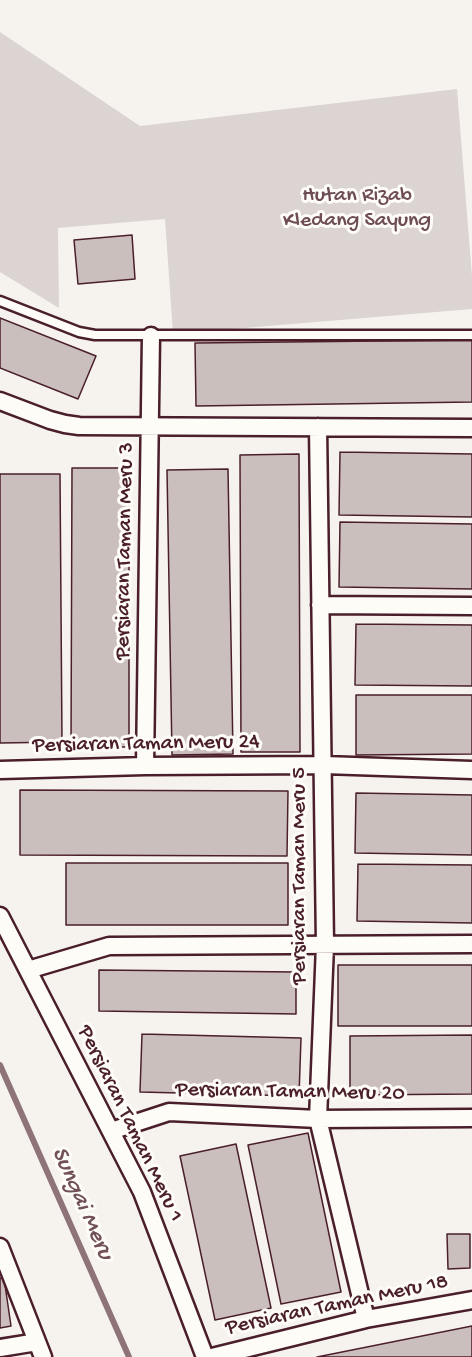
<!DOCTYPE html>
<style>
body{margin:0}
canvas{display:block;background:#f6f3ef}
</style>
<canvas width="472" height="1357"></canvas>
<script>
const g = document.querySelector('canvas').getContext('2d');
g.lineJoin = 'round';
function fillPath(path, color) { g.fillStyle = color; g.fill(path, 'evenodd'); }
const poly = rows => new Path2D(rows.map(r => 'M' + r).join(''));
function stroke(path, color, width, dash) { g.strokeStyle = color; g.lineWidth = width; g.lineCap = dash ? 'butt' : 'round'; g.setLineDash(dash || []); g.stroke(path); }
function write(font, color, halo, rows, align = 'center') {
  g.font = font + ' "Gochi Hand",sans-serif'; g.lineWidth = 6; g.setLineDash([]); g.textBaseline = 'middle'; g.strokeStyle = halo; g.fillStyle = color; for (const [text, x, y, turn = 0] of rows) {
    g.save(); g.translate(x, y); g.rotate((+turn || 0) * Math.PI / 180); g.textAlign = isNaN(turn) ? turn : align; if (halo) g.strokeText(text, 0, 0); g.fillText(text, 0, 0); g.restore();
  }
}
fillPath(poly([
 [0,32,140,126,457,89,472,276,472,309,173,334,165,219,58,228,59,308,0,272]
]), '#dcd4d2');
stroke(poly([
 [0,1065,129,1357]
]), '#8e7378', 6);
const building = poly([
 [132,235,135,279,78,284,74,240,132,235],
 [0,318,96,356,78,399,0,368,0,318],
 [472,340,472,402,196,406,195,343,472,340],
 [340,452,472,454,472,517,339,515,340,452],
 [299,454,300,752,241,752,240,455,299,454],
 [72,468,129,468,129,747,71,747,72,468],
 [228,469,233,754,172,755,167,470,228,469],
 [0,474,60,474,62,742,0,743,0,474],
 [340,522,472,524,472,589,339,587,340,522],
 [356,624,472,625,472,686,355,685,356,624],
 [356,695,472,695,472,754,356,755,356,695],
 [20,790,288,791,287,856,20,855,20,790],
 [356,793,472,795,472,855,355,853,356,793],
 [66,863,288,863,288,925,66,925,66,863],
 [358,864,472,865,472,923,357,921,358,864],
 [338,965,472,965,472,1026,338,1026,338,965],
 [99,970,296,972,296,1014,99,1011,99,970],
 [142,1034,301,1038,299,1096,140,1092,142,1034],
 [472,1035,472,1094,350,1095,350,1036,472,1035],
 [308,1133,341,1292,281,1304,248,1145,308,1133],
 [236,1144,271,1308,215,1320,180,1156,236,1144],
 [447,1234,470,1234,470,1268,448,1269,447,1234],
 [0,1278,4,1278,11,1326,0,1328,0,1278],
 [472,1326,472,1357,317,1357,472,1326]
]);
fillPath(building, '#cbbfbe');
stroke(building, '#4a1f2b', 1.5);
const service = poly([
 [0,301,79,332,95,335,472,335]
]);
const minor = poly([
 [0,401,50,420,65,424,79,426,472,428],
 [318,427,325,945,318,1119,366,1319],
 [320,605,472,606],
 [145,766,151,336],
 [0,770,145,766,324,765,472,770],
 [0,916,142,1192,205,1357],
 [28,970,109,946,472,944],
 [111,1131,169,1112,318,1119,472,1118],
 [0,1247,43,1357],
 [0,1348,37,1342],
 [212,1357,366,1319,472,1300]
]);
stroke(service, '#4a1f2b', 13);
stroke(minor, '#4a1f2b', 21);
stroke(service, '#fdfcf7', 8);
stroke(minor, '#fdfcf7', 16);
write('22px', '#6e4c55', '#fdfcf7', [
 ["Hutan Rizab",357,197],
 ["Kledang Sayung",357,222]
]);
write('22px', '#4a1f2b', '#fdfcf7', [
 ["Persiaran Taman Meru 3",126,551,-89],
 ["Persiaran Taman Meru 24",146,745,-1],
 ["Persiaran Taman Meru 5",301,876,-90],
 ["Persiaran Taman Meru 20",290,1093,1],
 ["Persiaran Taman Meru 1",129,1124,64],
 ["Persiaran Taman Meru 18",337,1306,-12]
]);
write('italic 24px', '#725058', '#fdfcf7', [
 ["Sungai Meru",81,1204,66]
]);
</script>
